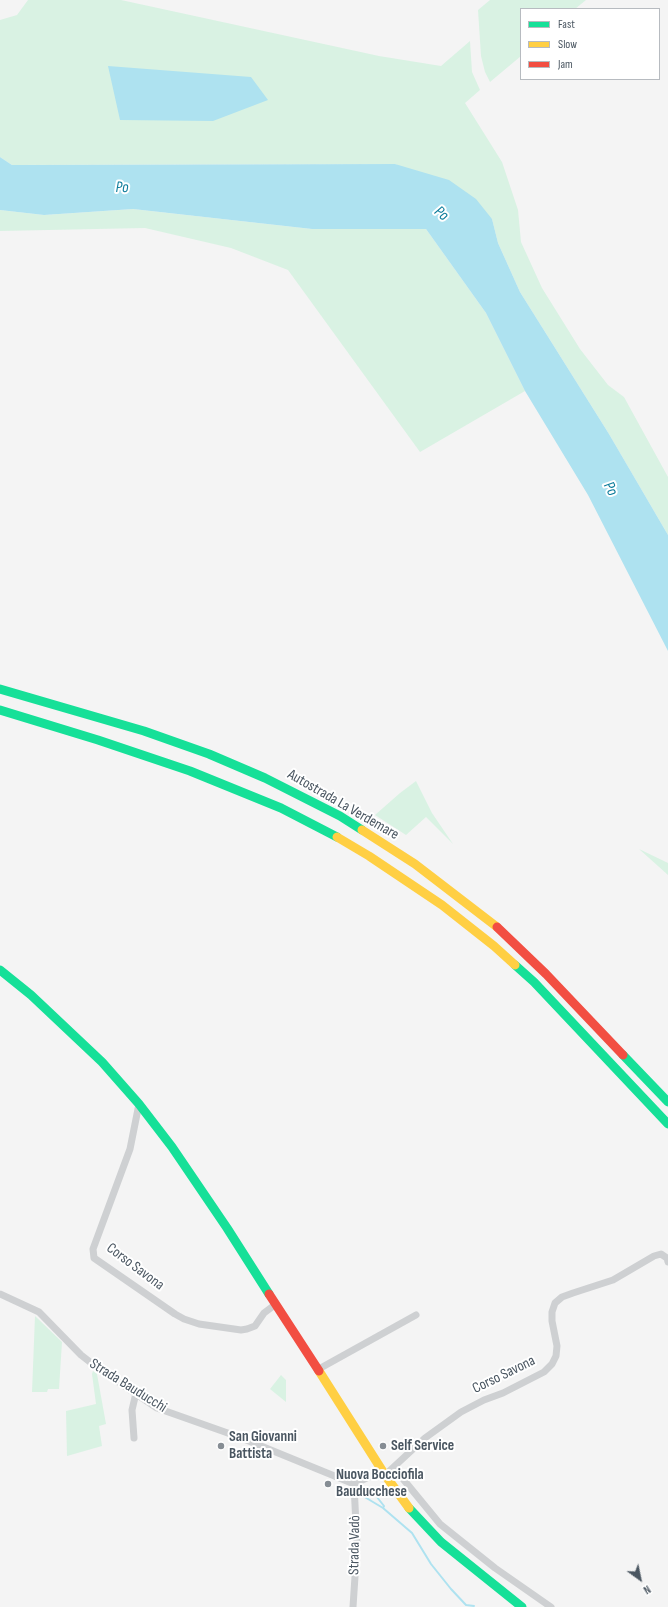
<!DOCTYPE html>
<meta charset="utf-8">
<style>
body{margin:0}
#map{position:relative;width:668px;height:1607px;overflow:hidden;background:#f4f4f4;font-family:"Sofia Sans Condensed",sans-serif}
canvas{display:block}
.legend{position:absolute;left:520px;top:8px;width:140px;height:72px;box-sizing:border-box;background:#fff;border:1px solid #b7bbc0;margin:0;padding:5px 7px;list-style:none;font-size:12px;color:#4a5661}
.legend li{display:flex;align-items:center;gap:8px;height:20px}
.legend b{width:20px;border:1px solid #b7bbc0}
.north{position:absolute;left:620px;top:1559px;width:40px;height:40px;-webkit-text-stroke:3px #fff;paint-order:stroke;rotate:147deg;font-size:11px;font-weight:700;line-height:16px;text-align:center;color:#4a5661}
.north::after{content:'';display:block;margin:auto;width:14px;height:18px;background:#4a5661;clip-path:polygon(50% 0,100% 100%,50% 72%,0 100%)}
</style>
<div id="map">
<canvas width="668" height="1607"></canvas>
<ul class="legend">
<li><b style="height:5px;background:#16e098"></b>Fast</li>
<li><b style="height:5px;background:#ffcf43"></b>Slow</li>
<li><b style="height:5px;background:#f24e42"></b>Jam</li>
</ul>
<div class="north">N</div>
</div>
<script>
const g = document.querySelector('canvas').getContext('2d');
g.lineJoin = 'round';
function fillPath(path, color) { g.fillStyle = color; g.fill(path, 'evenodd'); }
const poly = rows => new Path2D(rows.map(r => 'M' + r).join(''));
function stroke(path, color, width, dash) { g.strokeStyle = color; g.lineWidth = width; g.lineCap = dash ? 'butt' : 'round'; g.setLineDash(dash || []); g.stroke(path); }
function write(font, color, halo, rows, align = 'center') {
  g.font = font + ' "Sofia Sans Condensed",sans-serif'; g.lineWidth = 4; g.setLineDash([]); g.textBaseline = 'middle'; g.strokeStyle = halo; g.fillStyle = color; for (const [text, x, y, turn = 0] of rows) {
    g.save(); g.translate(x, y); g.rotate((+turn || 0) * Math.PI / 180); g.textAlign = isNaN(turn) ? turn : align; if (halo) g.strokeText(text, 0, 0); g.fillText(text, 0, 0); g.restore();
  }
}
fillPath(poly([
 [28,0,121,0,379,56,441,66,470,41,472,72,480,90,465,103,502,162,518,210,521,242,542,288,580,349,608,385,624,397,668,477,668,535,609,434,520,292,498,243,492,219,395,164,12,165,0,157,0,20,17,15],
 [490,0,586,0,575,9,521,9,521,56,490,82,485,72,481,56,478,10],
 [133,209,312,229,426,229,486,313,525,391,420,452,288,270,231,248,145,228,0,231,0,210,44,215],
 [416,781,432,813,453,844,426,817,406,835,375,815,400,793],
 [639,849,668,863,668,875],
 [35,1316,62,1342,59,1389,48,1389,47,1392,32,1392],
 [93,1371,97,1374,106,1424,99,1426,102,1446,67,1456,66,1411,96,1404,92,1374],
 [281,1375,286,1380,286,1402,270,1389]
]), '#d9f2e3');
fillPath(poly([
 [108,66,251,77,268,100,213,121,120,120],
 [0,157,12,165,395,164,449,180,476,199,492,219,498,243,520,292,609,434,668,535,668,651,588,495,525,391,486,313,426,229,312,229,133,209,44,215,0,210]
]), '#aee2f0');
stroke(poly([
 [369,1487,384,1506,383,1508],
 [347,1496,363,1496,383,1508,412,1533,431,1564,451,1589,466,1605,474,1606]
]), '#aee2f0', 2);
stroke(poly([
 [139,1104,130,1149,93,1249,94,1258,175,1314,184,1319,199,1324,241,1330,247,1329,255,1326,264,1313,276,1304],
 [0,1294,39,1312,81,1355,99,1369,157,1408,239,1437,354,1484,375,1474,385,1475,425,1438,461,1412,484,1400,503,1393,544,1372,552,1364,556,1356,557,1346,552,1321,552,1312,555,1303,562,1297,573,1293,613,1280,654,1256,661,1254,667,1258,668,1262],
 [317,1370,416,1315],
 [134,1438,132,1410,136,1393],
 [394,1468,440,1524,495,1568,551,1607],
 [353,1607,357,1546,354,1484]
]), '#ced0d2', 7);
stroke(poly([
 [0,689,144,731,209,754,265,778,340,816,362,830],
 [0,710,98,740,190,771,281,808,337,837],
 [515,965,534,982,668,1124],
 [0,970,31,995,102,1062,139,1104,172,1147,227,1228,269,1294],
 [623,1055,668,1102],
 [409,1508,441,1542,522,1607]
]), '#16e098', 9);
stroke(poly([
 [362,830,415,864,497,927],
 [337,837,369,856,442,905,494,946,515,965],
 [319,1371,385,1475,409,1508]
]), '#ffcf43', 9);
stroke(poly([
 [497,927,546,974,623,1055],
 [269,1294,319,1371]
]), '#f24e42', 9);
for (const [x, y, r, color] of [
 [221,1446,4,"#868d94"],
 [383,1446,4,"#868d94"],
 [328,1484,4,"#868d94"]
]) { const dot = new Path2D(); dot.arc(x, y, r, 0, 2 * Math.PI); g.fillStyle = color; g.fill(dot); stroke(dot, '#fff', 1.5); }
write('15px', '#4a5661', '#fff', [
 ["Autostrada La Verdemare",343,805,30],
 ["Corso Savona",135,1267,37],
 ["Corso Savona",504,1375,-26],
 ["Strada Bauducchi",128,1386,32],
 ["Strada Vadò",355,1545,-89]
]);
write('bold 15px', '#4a5661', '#fff', [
 ["San Giovanni",229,1437],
 ["Battista",229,1454],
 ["Self Service",391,1446],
 ["Nuova Bocciofila",336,1475],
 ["Bauducchese",336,1492]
], 'left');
write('italic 16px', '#0c7c9b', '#fff', [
 ["Po",122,188,1],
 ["Po",441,214,40],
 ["Po",610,489,62]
]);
</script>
